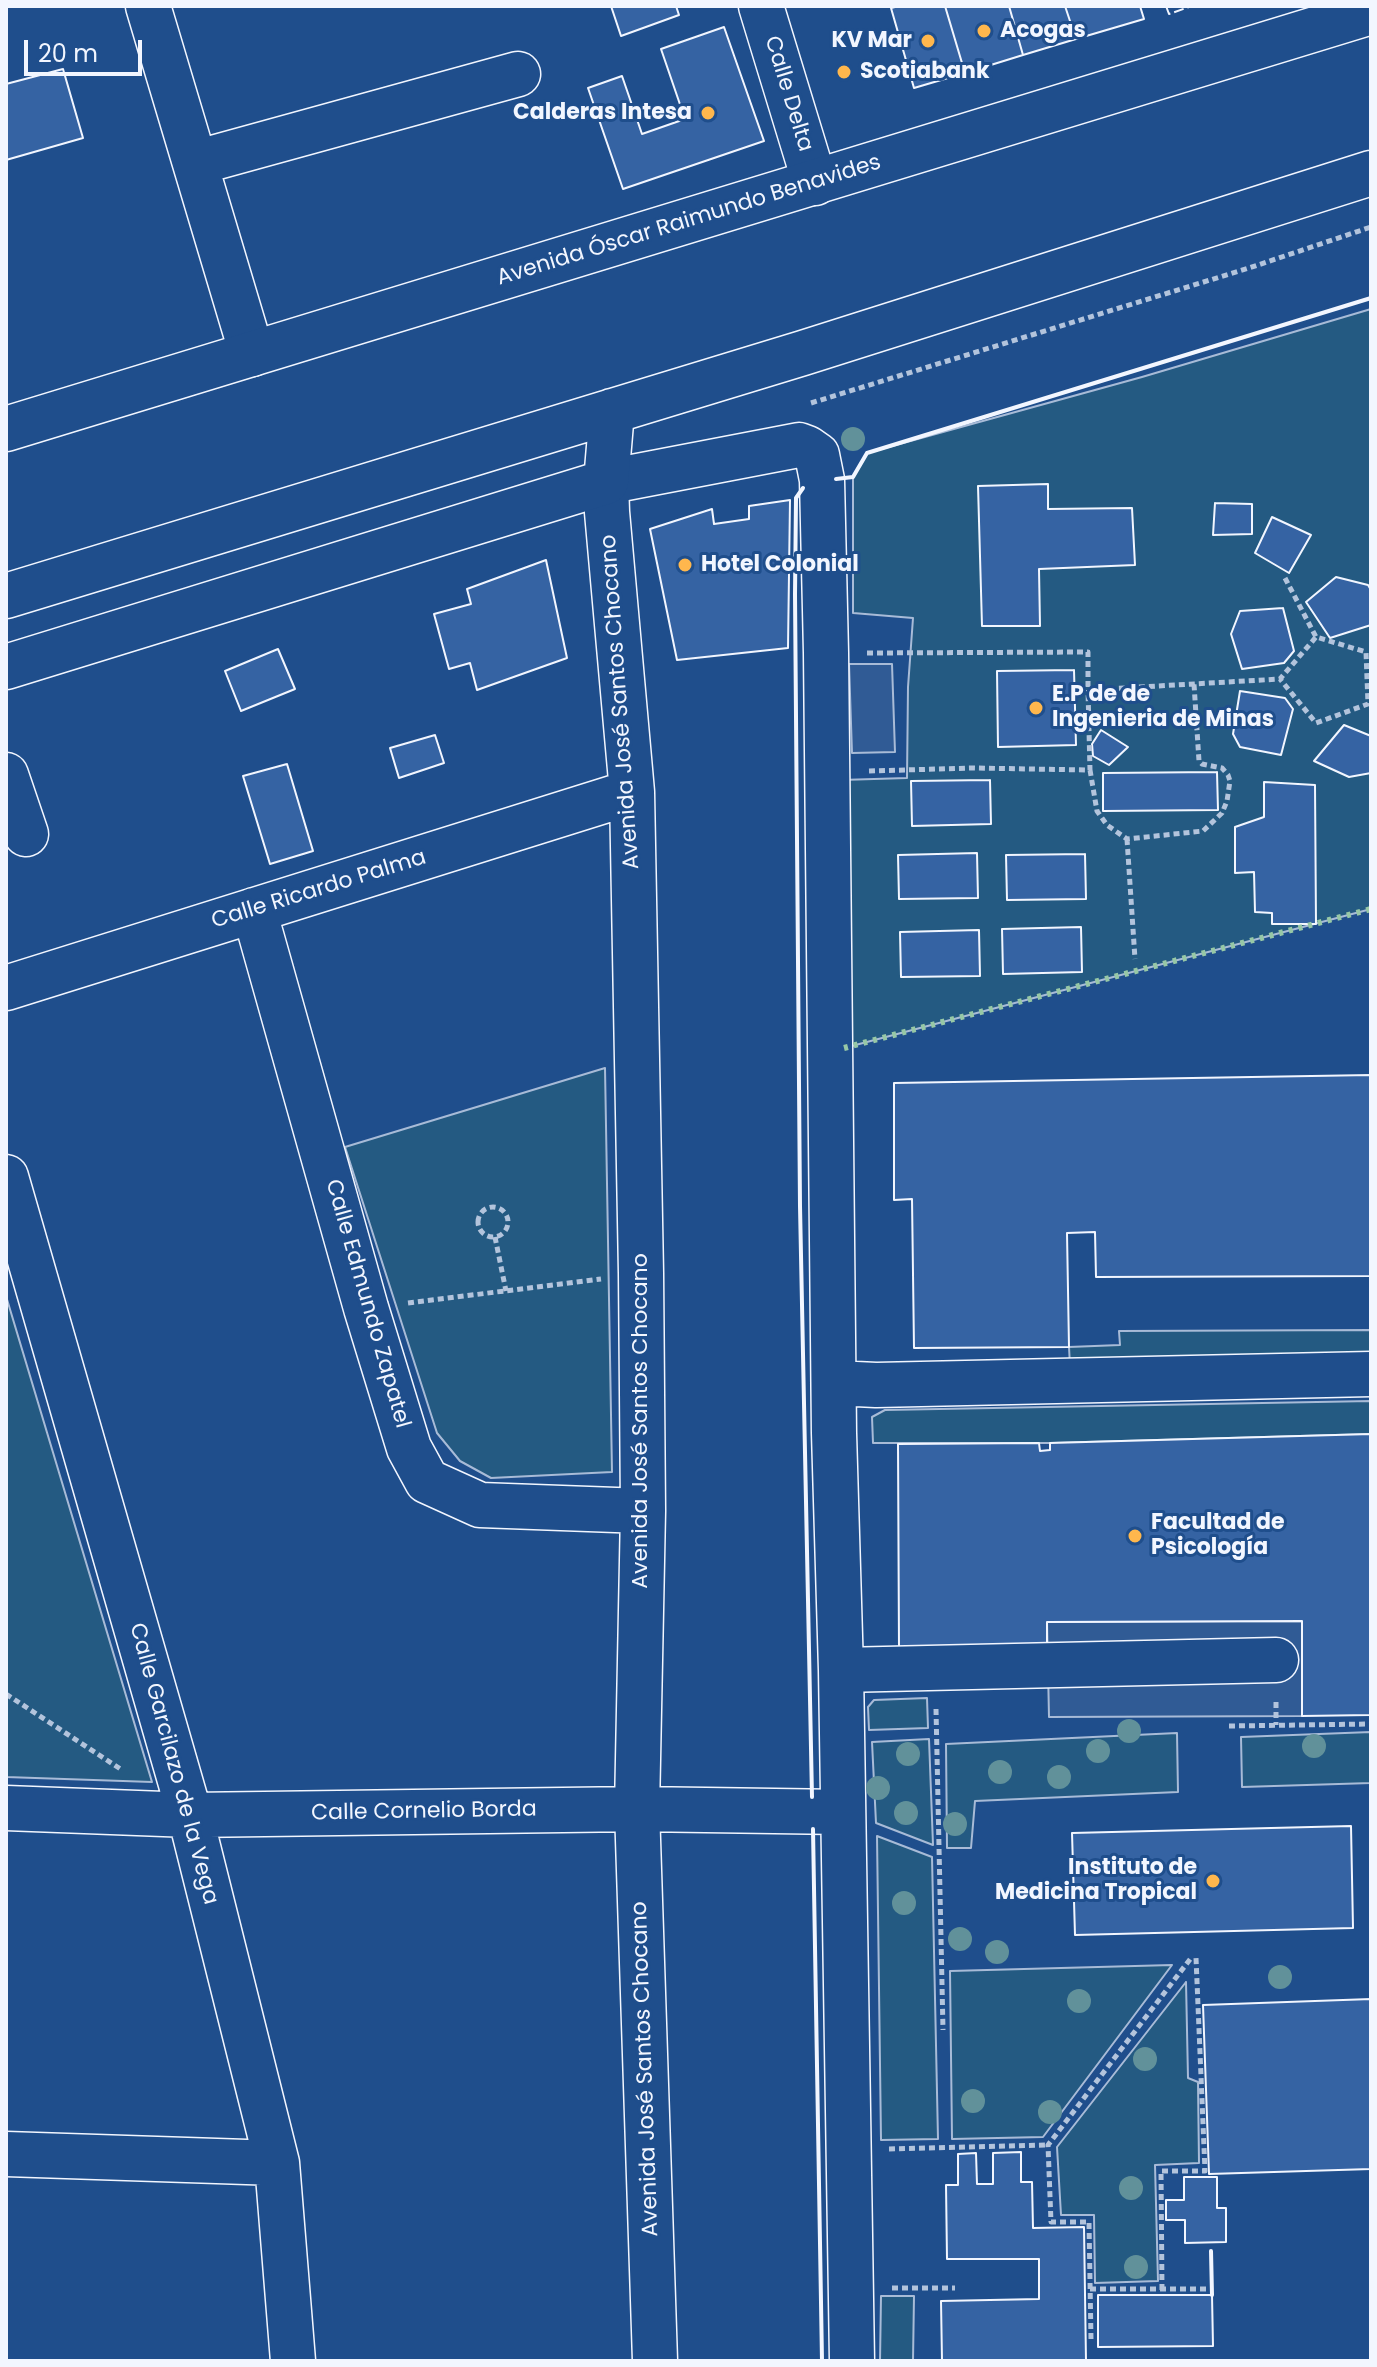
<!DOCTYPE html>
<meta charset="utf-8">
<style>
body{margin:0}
#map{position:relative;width:1377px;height:2367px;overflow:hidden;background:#1f4e8c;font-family:Poppins,sans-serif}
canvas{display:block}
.frame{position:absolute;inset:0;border:8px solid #f2f6ff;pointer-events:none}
.scale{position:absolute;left:24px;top:40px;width:118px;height:36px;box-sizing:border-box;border:4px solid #f2f6ff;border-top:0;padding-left:10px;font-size:24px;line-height:28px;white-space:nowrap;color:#f2f6ff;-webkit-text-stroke:6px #1f4e8c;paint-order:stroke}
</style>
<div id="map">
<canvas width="1377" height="2367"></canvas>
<div class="frame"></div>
<div class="scale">20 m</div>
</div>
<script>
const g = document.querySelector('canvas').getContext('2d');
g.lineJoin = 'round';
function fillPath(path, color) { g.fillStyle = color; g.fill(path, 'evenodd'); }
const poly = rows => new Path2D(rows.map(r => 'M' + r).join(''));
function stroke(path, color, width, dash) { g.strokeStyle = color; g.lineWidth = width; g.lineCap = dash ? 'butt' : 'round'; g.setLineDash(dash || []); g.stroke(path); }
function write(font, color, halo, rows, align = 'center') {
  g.font = font + ' Poppins,sans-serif'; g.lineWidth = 6; g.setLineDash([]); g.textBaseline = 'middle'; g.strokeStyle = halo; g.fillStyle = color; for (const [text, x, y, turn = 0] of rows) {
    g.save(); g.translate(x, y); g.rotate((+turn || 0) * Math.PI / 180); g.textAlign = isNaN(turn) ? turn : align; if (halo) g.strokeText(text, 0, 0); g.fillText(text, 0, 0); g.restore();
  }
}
const green = poly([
 [1371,309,1371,909,829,1052,841,780,907,778,908,687,913,618,853,613,853,477,867,453,1142,377,1371,309],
 [605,1068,612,1472,491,1478,460,1461,437,1433,345,1147,605,1068],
 [6,1296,152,1782,6,1777,6,1296],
 [1371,1330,1371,1360,1070,1366,1069,1347,1120,1345,1119,1331,1371,1330],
 [1371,1401,1371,1434,1050,1443,873,1443,872,1417,885,1410,1371,1401],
 [927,1698,928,1728,869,1730,868,1707,874,1700,927,1698],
 [1371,1732,1371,1783,1242,1787,1241,1737,1371,1732],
 [1177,1733,1178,1792,975,1801,971,1848,947,1848,946,1744,1177,1733],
 [929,1739,933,1845,876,1823,872,1742,929,1739],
 [877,1836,932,1857,938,2139,881,2140,877,1836],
 [1172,1965,1043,2137,952,2139,950,1971,1172,1965],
 [1186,1982,1188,2078,1198,2082,1199,2163,1155,2165,1158,2281,1095,2283,1094,2215,1061,2215,1057,2147,1186,1982],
 [881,2296,914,2296,913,2361,880,2361,881,2296]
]);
fillPath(green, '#245a82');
stroke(green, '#a8bbd7', 2);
const parking = poly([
 [892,664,895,752,852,753,849,664,892,664],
 [1302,1621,1302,1716,1049,1717,1047,1622,1302,1621]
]);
fillPath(parking, '#305b95');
stroke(parking, '#a8bbd7', 2);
const building = poly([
 [611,6,676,6,679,15,621,36,611,6],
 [899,6,945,6,965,73,914,88,891,8,899,6],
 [945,6,1009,6,1023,55,965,73,945,6],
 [1009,6,1065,6,1076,39,1023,55,1009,6],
 [1065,6,1140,6,1144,19,1076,39,1065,6],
 [724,27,764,141,623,189,588,88,622,76,642,134,685,119,661,49,724,27],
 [63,69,83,138,6,160,6,84,63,69],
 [1048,484,1048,509,1132,508,1135,565,1039,569,1040,626,982,626,978,486,1048,484],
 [790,500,788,648,677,660,650,529,712,509,714,524,749,519,749,506,790,500],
 [1215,503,1252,504,1252,534,1213,535,1215,503],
 [1272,517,1311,535,1289,573,1255,553,1272,517],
 [546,560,567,658,477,690,470,663,449,669,434,614,471,604,467,589,546,560],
 [1336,577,1368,585,1371,590,1371,625,1330,638,1306,602,1336,577],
 [1283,608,1294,651,1284,663,1242,669,1231,634,1240,611,1283,608],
 [278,649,295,689,241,711,225,671,278,649],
 [1074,670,1076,745,998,747,997,671,1074,670],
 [1240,691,1285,698,1293,709,1281,755,1240,747,1233,734,1240,691],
 [1344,725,1371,736,1371,773,1349,777,1314,761,1344,725],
 [1101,730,1128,747,1109,765,1093,756,1092,744,1101,730],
 [435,735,444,763,399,778,390,748,435,735],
 [287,764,313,851,270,864,243,776,287,764],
 [1217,772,1218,810,1103,811,1103,773,1217,772],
 [990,780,991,824,912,826,911,781,990,780],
 [1264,782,1315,785,1316,924,1272,924,1272,913,1255,912,1254,872,1235,873,1235,827,1264,817,1264,782],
 [977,853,978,898,899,899,898,855,977,853],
 [1085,854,1086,899,1007,900,1006,855,1085,854],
 [1081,927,1082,972,1003,974,1002,929,1081,927],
 [979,930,980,976,901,977,900,932,979,930],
 [1371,1075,1371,1276,1096,1277,1095,1232,1067,1233,1069,1347,914,1348,912,1199,894,1200,894,1083,1371,1075],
 [1371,1434,1371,1715,1302,1716,1302,1621,1047,1622,1047,1645,899,1650,898,1444,1039,1443,1040,1451,1050,1450,1050,1443,1371,1434],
 [1351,1826,1353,1928,1075,1935,1072,1833,1351,1826],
 [1371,1999,1371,2169,1209,2174,1203,2005,1371,1999],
 [1021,2152,1021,2182,1032,2182,1033,2228,1084,2227,1086,2361,942,2361,941,2301,1039,2299,1039,2259,947,2259,946,2185,958,2185,958,2154,976,2153,977,2184,993,2184,993,2153,1021,2152],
 [1184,2177,1217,2177,1217,2208,1226,2208,1226,2242,1185,2243,1185,2220,1166,2220,1166,2200,1184,2200,1184,2177],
 [1098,2295,1212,2295,1213,2346,1098,2347,1098,2295]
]);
fillPath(building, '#3563a3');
stroke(building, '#f2f6ff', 2);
const minor = poly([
 [148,6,252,354],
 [761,6,815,183],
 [195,163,518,74],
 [6,775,26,834],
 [254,910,366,1308,409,1448,427,1481,480,1505,643,1511],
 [6,988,632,792],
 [6,1177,190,1815,277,2163,293,2361],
 [835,1383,876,1385,1371,1374],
 [841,1670,1276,1660],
 [6,1808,190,1815,637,1809,843,1812],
 [6,2154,277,2163],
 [655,2361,637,1809,643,1511,641,1273,632,792,607,512,606,482,799,445,807,448,817,455,822,480,826,653,834,1433,841,1670,852,2361]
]);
const major = poly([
 [6,429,1371,12],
 [6,596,803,353,1371,173],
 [6,667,606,482,612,411]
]);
stroke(minor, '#f2f6ff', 47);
stroke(major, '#f2f6ff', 47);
stroke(poly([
 [811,403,1249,268,1371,227],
 [1285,578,1316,637],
 [867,653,1088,652,1088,690,1280,679,1316,637,1366,652,1368,704,1316,723,1280,679],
 [1090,770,1097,811,1107,825,1127,839,1203,831,1222,813,1227,801,1230,781,1228,775,1222,768,1202,764,1199,761,1194,684],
 [869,771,973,768,1090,770,1088,690],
 [1127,839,1135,959],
 '478 1222a15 15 0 1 1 30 0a15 15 0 1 1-30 0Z',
 [495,1237,506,1291],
 [408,1303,601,1279],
 [6,1694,122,1770],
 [1276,1702,1276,1725],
 [936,1709,943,2030],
 [1229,1726,1371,1724],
 [889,2149,1048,2145],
 [892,2288,955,2288],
 [1090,2289,1207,2289],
 [1162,2290,1161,2171,1205,2171,1196,1958],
 [1091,2339,1089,2222,1051,2222,1048,2145,1191,1958]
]), '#b3c4dc', 5, [6, 4]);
stroke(minor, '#1f4e8c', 44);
stroke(major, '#1f4e8c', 44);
stroke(poly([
 [844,1048,1371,909]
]), '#97c8a6', 6, [4, 6]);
stroke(poly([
 [1166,6,1169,14,1192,6]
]), '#f2f6ff', 2, [10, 4]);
stroke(poly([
 [836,479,853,477,867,453,1371,298],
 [803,488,796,498,795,594,800,1206,812,1797],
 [813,1829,822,2361],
 [1211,2251,1212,2295]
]), '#f2f6ff', 4);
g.fillStyle = '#61919a';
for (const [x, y] of [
 [853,439],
 [1129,1731],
 [1314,1746],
 [1098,1751],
 [908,1754],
 [1000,1772],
 [1059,1777],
 [878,1788],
 [906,1813],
 [955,1824],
 [904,1903],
 [960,1939],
 [997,1952],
 [1280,1977],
 [1079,2001],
 [1145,2059],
 [973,2101],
 [1050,2112],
 [1131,2188],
 [1136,2267]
]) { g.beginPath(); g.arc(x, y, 12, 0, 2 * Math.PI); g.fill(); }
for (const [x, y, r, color] of [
 [984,31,8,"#ffb74d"],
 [928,41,8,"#ffb74d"],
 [844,72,8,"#ffb74d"],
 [708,113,8,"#ffb74d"],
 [685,565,8,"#ffb74d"],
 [1036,708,8,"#ffb74d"],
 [1135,1536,8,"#ffb74d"],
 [1213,1881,8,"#ffb74d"]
]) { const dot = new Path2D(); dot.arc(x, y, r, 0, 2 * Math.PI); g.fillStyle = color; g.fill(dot); stroke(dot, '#1f4e8c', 3); }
write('bold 22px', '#f2f6ff', '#1f4e8c', [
 ["Acogas",1000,31],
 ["KV Mar",912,41,"right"],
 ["Scotiabank",860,72],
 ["Calderas Intesa",692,113,"right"],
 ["Hotel Colonial",701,565],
 ["E.P de de",1052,695],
 ["Ingenieria de Minas",1052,720],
 ["Facultad de",1151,1523],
 ["Psicología",1151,1548],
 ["Instituto de",1197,1868,"right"],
 ["Medicina Tropical",1197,1893,"right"]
], 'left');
write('22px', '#f2f6ff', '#1f4e8c', [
 ["Calle Delta",788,94,73],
 ["Avenida Óscar Raimundo Benavides",689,221,-17],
 ["Avenida José Santos Chocano",621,702,-94],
 ["Calle Ricardo Palma",319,890,-17],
 ["Calle Edmundo Zapatel",367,1304,74],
 ["Avenida José Santos Chocano",641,1421,-90],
 ["Calle Garcilazo de la Vega",173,1764,75],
 ["Calle Cornelio Borda",424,1812,-1],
 ["Avenida José Santos Chocano",646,2069,-92]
]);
</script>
